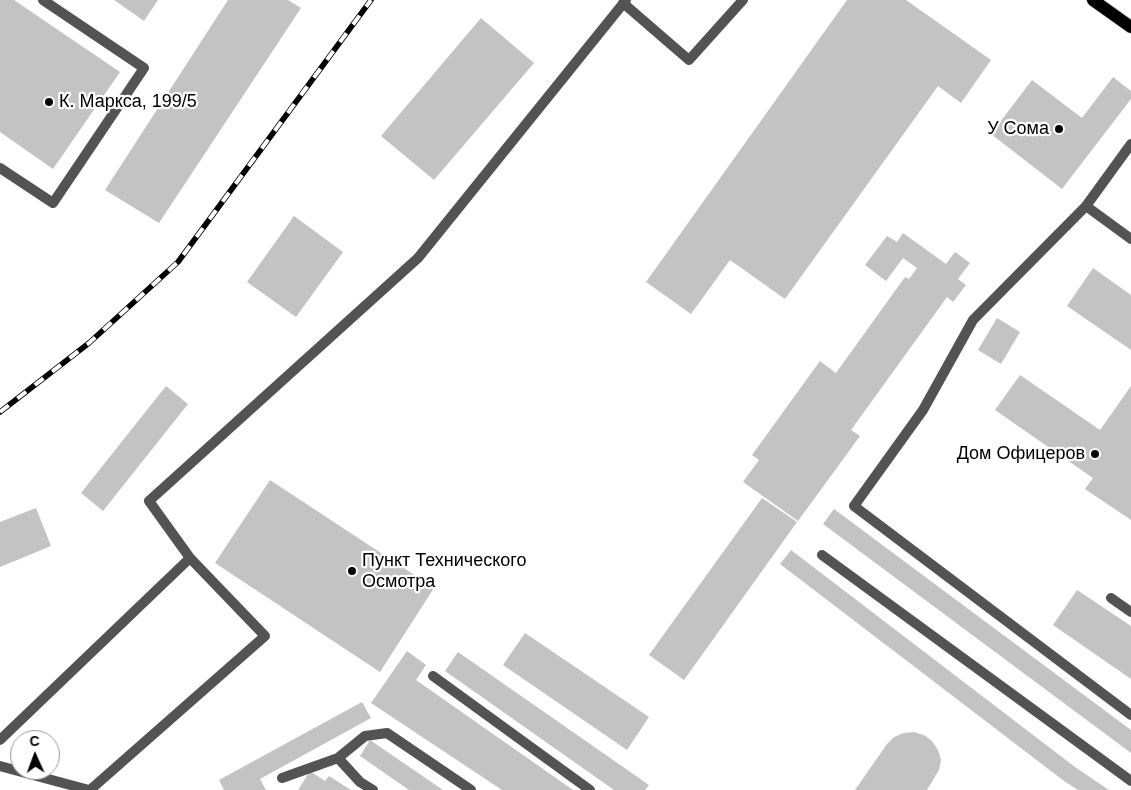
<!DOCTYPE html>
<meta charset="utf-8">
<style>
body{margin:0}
#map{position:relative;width:1131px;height:790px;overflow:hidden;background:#fff;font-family:Arial,sans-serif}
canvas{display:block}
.north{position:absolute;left:10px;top:730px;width:50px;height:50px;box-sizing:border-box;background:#fff;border:1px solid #999;border-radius:50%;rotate:358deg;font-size:14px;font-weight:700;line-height:20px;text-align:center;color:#000}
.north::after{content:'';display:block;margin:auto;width:18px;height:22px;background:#000;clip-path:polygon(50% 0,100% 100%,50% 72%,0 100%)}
</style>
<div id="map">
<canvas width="1131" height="790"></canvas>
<div class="north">С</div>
</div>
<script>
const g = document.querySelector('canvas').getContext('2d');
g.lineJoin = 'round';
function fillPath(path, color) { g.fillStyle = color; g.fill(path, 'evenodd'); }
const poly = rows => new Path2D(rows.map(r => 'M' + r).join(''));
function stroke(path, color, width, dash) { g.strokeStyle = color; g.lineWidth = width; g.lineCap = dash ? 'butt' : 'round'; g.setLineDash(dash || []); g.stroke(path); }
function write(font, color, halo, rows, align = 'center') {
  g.font = font + ' Arial,sans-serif'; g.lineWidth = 4.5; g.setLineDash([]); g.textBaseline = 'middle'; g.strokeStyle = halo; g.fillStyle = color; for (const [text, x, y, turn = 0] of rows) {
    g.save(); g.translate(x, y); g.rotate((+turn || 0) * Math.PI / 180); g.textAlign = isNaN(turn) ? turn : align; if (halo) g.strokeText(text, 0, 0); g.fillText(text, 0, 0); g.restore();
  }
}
fillPath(poly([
 [0,0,14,0,120,72,53,169,0,132],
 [114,0,158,0,144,21],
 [228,0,288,0,301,8,159,223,105,190],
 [847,0,906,0,991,60,961,103,938,86,785,299,730,260,691,314,646,282],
 [481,18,534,63,434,180,381,136],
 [1113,77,1131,91,1131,99,1062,189,991,134,1032,80,1082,118],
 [294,216,343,252,296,317,247,282],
 [903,233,946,264,955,252,970,263,958,279,966,285,953,302,947,297,851,430,860,436,798,521,743,482,759,460,752,455,820,361,836,373,905,277,909,279,917,268,903,258,886,281,865,265,887,236,897,242],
 [1093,268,1131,295,1131,350,1067,306],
 [997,318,1020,332,1001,364,978,350],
 [1020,375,1100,430,1131,386,1131,520,1085,489,1093,478,995,410],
 [166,386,188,404,103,511,81,493],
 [270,480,434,588,380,672,215,563],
 [762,498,797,522,684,680,649,655],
 [36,508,51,546,0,567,0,522],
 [834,509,1131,730,1131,753,823,524],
 [791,550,1075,767,1109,790,1078,790,1064,781,780,564],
 [1077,590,1131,626,1131,679,1053,625],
 [525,633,649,717,627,750,503,665],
 [407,651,426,665,416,680,573,790,502,790,371,703],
 [458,652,649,785,645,790,614,790,445,671],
 [362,702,371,718,260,779,266,790,224,790,219,780],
 [914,732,924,735,932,741,938,750,941,760,939,770,927,790,855,790,887,744,894,737,904,733],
 [370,740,443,790,409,790,360,756],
 [310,771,325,781,329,776,351,790,298,790]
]), '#c3c3c3');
const primary = poly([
 [1093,0,1131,27]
]);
stroke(primary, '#dbdbdb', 14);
stroke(poly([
 [623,3,689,60,743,0],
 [1131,144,1086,206,973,320,923,410,854,506,1131,715],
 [0,168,53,203,144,68,43,0],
 [1086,206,1131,239],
 [822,555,1131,781],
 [1111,598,1131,612],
 [433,676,590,790],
 [0,740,190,558],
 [338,758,360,782,373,790],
 [0,766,89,790],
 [282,778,338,758,365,736,387,733,471,790],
 [90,790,265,636,190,558,149,501,418,258,626,0]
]), '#535353', 10);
stroke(primary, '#000', 12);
const rail = poly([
 [0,412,89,343,178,262,371,0]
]);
stroke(rail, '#000', 5.5);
stroke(rail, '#fff', 4, [11]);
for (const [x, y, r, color] of [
 [49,102,5,"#000"],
 [1059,129,5,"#000"],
 [1095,454,5,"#000"],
 [352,571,5,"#000"]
]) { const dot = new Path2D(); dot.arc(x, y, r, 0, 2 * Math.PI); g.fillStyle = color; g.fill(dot); stroke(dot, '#fff', 2); }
write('18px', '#000', '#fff', [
 ["К. Маркса, 199/5",59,102],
 ["У Сома",1049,129,"right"],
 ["Дом Офицеров",1085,454,"right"],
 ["Пункт Технического",362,561],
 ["Осмотра",362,582]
], 'left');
</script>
